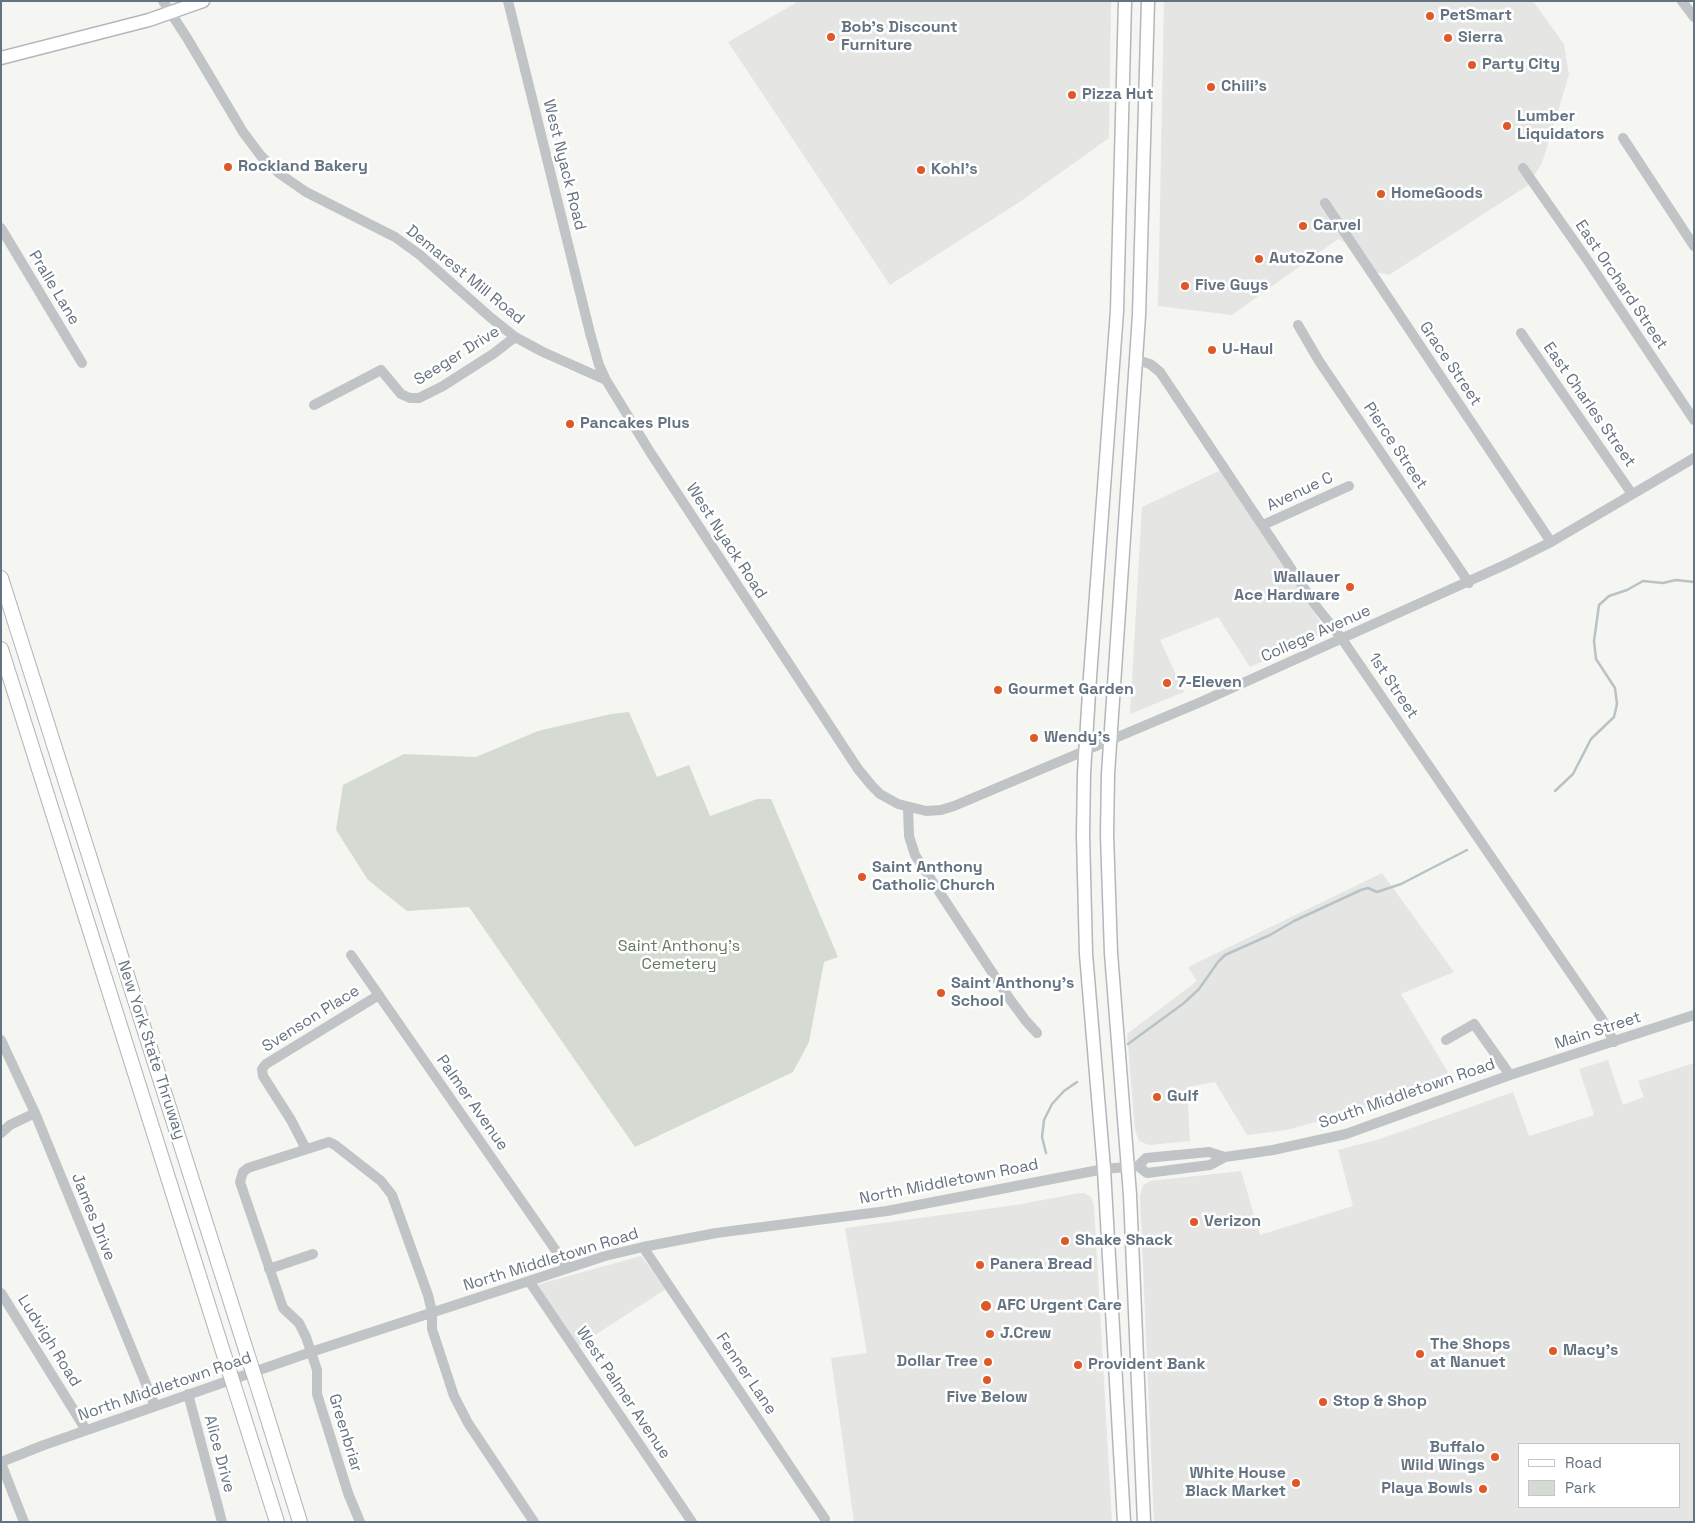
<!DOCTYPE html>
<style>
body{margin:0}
#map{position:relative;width:1695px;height:1523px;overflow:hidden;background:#f5f5f1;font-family:"Space Grotesk",sans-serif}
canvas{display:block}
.frame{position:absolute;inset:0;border:2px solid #647381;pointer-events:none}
.legend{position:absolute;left:1518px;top:1443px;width:162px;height:65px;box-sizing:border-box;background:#fff;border:1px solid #c1c7cd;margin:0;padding:6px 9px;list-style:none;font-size:15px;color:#647381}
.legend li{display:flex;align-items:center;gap:10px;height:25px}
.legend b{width:25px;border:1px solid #c1c7cd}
</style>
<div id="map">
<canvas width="1695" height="1523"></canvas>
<div class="frame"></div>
<ul class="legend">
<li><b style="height:6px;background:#fff"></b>Road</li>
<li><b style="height:14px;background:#d5dbd2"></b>Park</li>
</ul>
</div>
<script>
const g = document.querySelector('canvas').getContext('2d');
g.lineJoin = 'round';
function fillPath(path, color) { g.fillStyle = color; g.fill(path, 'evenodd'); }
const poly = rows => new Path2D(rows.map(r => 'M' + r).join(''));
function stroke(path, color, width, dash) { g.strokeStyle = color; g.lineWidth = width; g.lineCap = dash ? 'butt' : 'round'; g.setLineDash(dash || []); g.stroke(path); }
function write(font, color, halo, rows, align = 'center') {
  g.font = font + ' "Space Grotesk",sans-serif'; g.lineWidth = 5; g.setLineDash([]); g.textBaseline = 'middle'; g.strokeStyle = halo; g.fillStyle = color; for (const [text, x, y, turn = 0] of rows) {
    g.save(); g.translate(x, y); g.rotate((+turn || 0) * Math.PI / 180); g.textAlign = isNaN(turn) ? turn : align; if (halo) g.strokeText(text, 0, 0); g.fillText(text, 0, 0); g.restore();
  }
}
fillPath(poly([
 [799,1,1111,1,1109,138,1021,201,890,285,728,42],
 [1164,1,1533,1,1564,44,1569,75,1542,163,1527,186,1389,275,1364,270,1344,242,1338,239,1232,315,1158,306],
 [1221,470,1327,632,1250,667,1218,617,1160,640,1184,692,1130,714,1142,507],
 [1382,873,1454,972,1401,994,1455,1084,1287,1130,1247,1135,1215,1082,1187,1087,1190,1141,1149,1145,1139,1141,1135,1130,1127,1034,1197,981,1188,967],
 [1608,1060,1623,1105,1644,1097,1638,1081,1694,1063,1694,1522,1154,1522,1140,1196,1143,1185,1150,1181,1241,1171,1260,1235,1353,1206,1338,1150,1380,1139,1513,1092,1529,1136,1594,1115,1579,1069],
 [1679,1444,1679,1507,1519,1507,1519,1444],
 [1080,1193,1084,1193,1091,1197,1094,1205,1112,1522,854,1522,831,1358,867,1353,845,1228,1016,1205],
 [641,1256,666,1289,578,1346,536,1285]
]), '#e5e6e4');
fillPath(poly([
 [629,712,657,777,689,765,710,816,757,799,771,799,838,957,824,962,809,1042,793,1072,635,1147,469,907,407,911,368,880,336,830,343,785,404,754,476,757,538,731,611,714]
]), '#d5dbd2');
stroke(poly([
 [1555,791,1573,774,1591,739,1614,717,1617,704,1615,688,1596,659,1594,641,1599,605,1609,596,1627,590,1643,581,1663,583,1676,580,1694,582],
 [1128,1044,1184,1003,1199,989,1218,962,1225,955,1270,935,1294,921,1361,890,1368,888,1377,892,1401,884,1467,850],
 [1046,1153,1042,1137,1044,1120,1052,1104,1064,1091,1077,1082]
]), '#b7c3c7', 2.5);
const major = poly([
 [1,58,149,20,203,1],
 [1124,1522,1104,1169,1086,954,1083,835,1084,773,1090,677,1117,311,1125,1],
 [1144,1522,1130,1195,1111,953,1107,835,1108,774,1139,315,1148,1]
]);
const highway = poly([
 [1,578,246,1350],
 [1,649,225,1358],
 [261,1397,300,1522],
 [240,1405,277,1522]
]);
stroke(major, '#b3b7bb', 15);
stroke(highway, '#b3b6b9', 16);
stroke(poly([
 [163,1,187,38,243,132,261,156,280,174,306,192,395,237,420,255,490,317,515,337,543,352,606,380],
 [508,1,590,333,599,365,606,380,650,452,858,769,872,786,880,794,898,804,926,811,941,810,954,806,1203,701,1509,563,1551,542,1694,458],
 [1682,1,1694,17],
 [1623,138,1694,246],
 [1523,168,1588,261,1694,420],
 [1325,203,1551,542],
 [1,228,82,363],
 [1298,325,1319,361,1469,583],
 [1521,333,1632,494],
 [1137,360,1150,364,1160,372,1316,606,1342,639,1602,1019,1614,1042],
 [314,405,381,370,401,394,410,398,419,398,443,386,493,354,515,337],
 [1263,525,1349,486],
 [908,808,909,836,915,855,1009,998,1026,1021,1037,1033],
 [351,955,568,1268],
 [1,1040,35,1113,155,1406],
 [1446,1040,1474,1024,1510,1075],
 [1,1133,10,1125,35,1113],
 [306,1149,291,1120,263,1076,262,1069,266,1064,379,995],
 [1138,1166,1146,1158,1209,1152,1225,1157,1239,1155,1273,1150,1346,1134,1510,1075,1694,1015],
 [643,1247,825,1519],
 [269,1269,313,1254],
 [529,1281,692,1522],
 [1,1293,86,1430],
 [188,1394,222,1522],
 [1,1462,44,1445,311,1352,529,1281,605,1256,643,1247,716,1233,887,1211,1104,1169,1138,1166,1147,1173,1210,1165,1225,1157],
 [1,1463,24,1522],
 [360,1522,348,1493,317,1394,317,1370,306,1337,299,1323,283,1308,240,1182,243,1172,248,1168,329,1142,335,1145,381,1181,392,1195,428,1295,432,1312,432,1329,454,1396,468,1423,534,1522]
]), '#c0c4c7', 10);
stroke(major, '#fff', 12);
stroke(highway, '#fff', 14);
const highwayBridge = poly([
 [246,1350,261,1397],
 [225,1358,240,1405]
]);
stroke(highwayBridge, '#b3b6b9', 16, []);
stroke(highwayBridge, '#fff', 14);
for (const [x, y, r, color] of [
 [1430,16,5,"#df5827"],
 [831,37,5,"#df5827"],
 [1448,38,5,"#df5827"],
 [1472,65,5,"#df5827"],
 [1211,87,5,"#df5827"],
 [1072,95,5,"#df5827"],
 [1507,126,5,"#df5827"],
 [228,167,5,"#df5827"],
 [921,170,5,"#df5827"],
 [1381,194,5,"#df5827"],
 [1303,226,5,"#df5827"],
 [1259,259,5,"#df5827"],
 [1185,286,5,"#df5827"],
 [1212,350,5,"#df5827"],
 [570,424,5,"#df5827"],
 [1350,587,5,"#df5827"],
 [1167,683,5,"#df5827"],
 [998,690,5,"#df5827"],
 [1034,738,5,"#df5827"],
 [862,877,5,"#df5827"],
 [941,993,5,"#df5827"],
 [1157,1097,5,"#df5827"],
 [1194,1222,5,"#df5827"],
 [1065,1241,5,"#df5827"],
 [980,1265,5,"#df5827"],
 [986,1306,6,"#df5827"],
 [990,1334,5,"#df5827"],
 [1553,1351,5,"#df5827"],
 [1420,1354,5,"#df5827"],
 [988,1362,5,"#df5827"],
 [1078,1365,5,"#df5827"],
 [987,1380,5,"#df5827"],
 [1323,1402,5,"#df5827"],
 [1495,1457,5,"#df5827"],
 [1296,1483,5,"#df5827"],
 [1483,1489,5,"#df5827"]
]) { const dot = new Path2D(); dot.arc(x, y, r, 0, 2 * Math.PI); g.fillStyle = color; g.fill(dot); stroke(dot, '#fff', 2); }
write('bold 16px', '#647381', '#fff', [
 ["PetSmart",1440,16],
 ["Bob's Discount",841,28],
 ["Furniture",841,46],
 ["Sierra",1458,38],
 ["Party City",1482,65],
 ["Chili's",1221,87],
 ["Pizza Hut",1082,95],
 ["Lumber",1517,117],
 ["Liquidators",1517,135],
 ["Rockland Bakery",238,167],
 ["Kohl's",931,170],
 ["HomeGoods",1391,194],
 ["Carvel",1313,226],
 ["AutoZone",1269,259],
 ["Five Guys",1195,286],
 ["U-Haul",1222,350],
 ["Pancakes Plus",580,424],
 ["Wallauer",1340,578,"right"],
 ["Ace Hardware",1340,596,"right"],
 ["7-Eleven",1177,683],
 ["Gourmet Garden",1008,690],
 ["Wendy's",1044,738],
 ["Saint Anthony",872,868],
 ["Catholic Church",872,886],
 ["Saint Anthony's",951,984],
 ["School",951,1002],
 ["Gulf",1167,1097],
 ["Verizon",1204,1222],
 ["Shake Shack",1075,1241],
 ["Panera Bread",990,1265],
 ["AFC Urgent Care",997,1306],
 ["J.Crew",1000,1334],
 ["The Shops",1430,1345],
 ["at Nanuet",1430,1363],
 ["Macy's",1563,1351],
 ["Dollar Tree",978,1362,"right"],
 ["Provident Bank",1088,1365],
 ["Five Below",987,1398,"center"],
 ["Stop & Shop",1333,1402],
 ["Buffalo",1485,1448,"right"],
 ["Wild Wings",1485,1466,"right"],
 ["White House",1286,1474,"right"],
 ["Black Market",1286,1492,"right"],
 ["Playa Bowls",1473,1489,"right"]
], 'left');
write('16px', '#647381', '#fff', [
 ["West Nyack Road",564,165,76],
 ["Demarest Mill Road",465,275,39],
 ["East Orchard Street",1621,285,56],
 ["Pralle Lane",54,288,59],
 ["Seeger Drive",457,356,-32],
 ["Grace Street",1450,364,56],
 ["East Charles Street",1589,405,55],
 ["Pierce Street",1395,446,56],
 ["Avenue C",1300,492,-25],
 ["West Nyack Road",726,541,57],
 ["College Avenue",1316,634,-24],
 ["1st Street",1393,686,56],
 ["Svenson Place",311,1019,-32],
 ["Main Street",1598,1031,-18],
 ["New York State Thruway",151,1050,72],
 ["South Middletown Road",1407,1094,-19],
 ["Palmer Avenue",472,1103,55],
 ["North Middletown Road",949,1182,-11],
 ["James Drive",93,1217,68],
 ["North Middletown Road",551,1260,-17],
 ["Ludvigh Road",49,1341,58],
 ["Fenner Lane",746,1374,56],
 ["North Middletown Road",165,1387,-19],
 ["West Palmer Avenue",623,1393,56],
 ["Greenbriar",345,1433,73],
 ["Alice Drive",219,1454,75]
]);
write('16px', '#667963', '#fff', [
 ["Saint Anthony's",679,947],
 ["Cemetery",679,965]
]);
</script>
